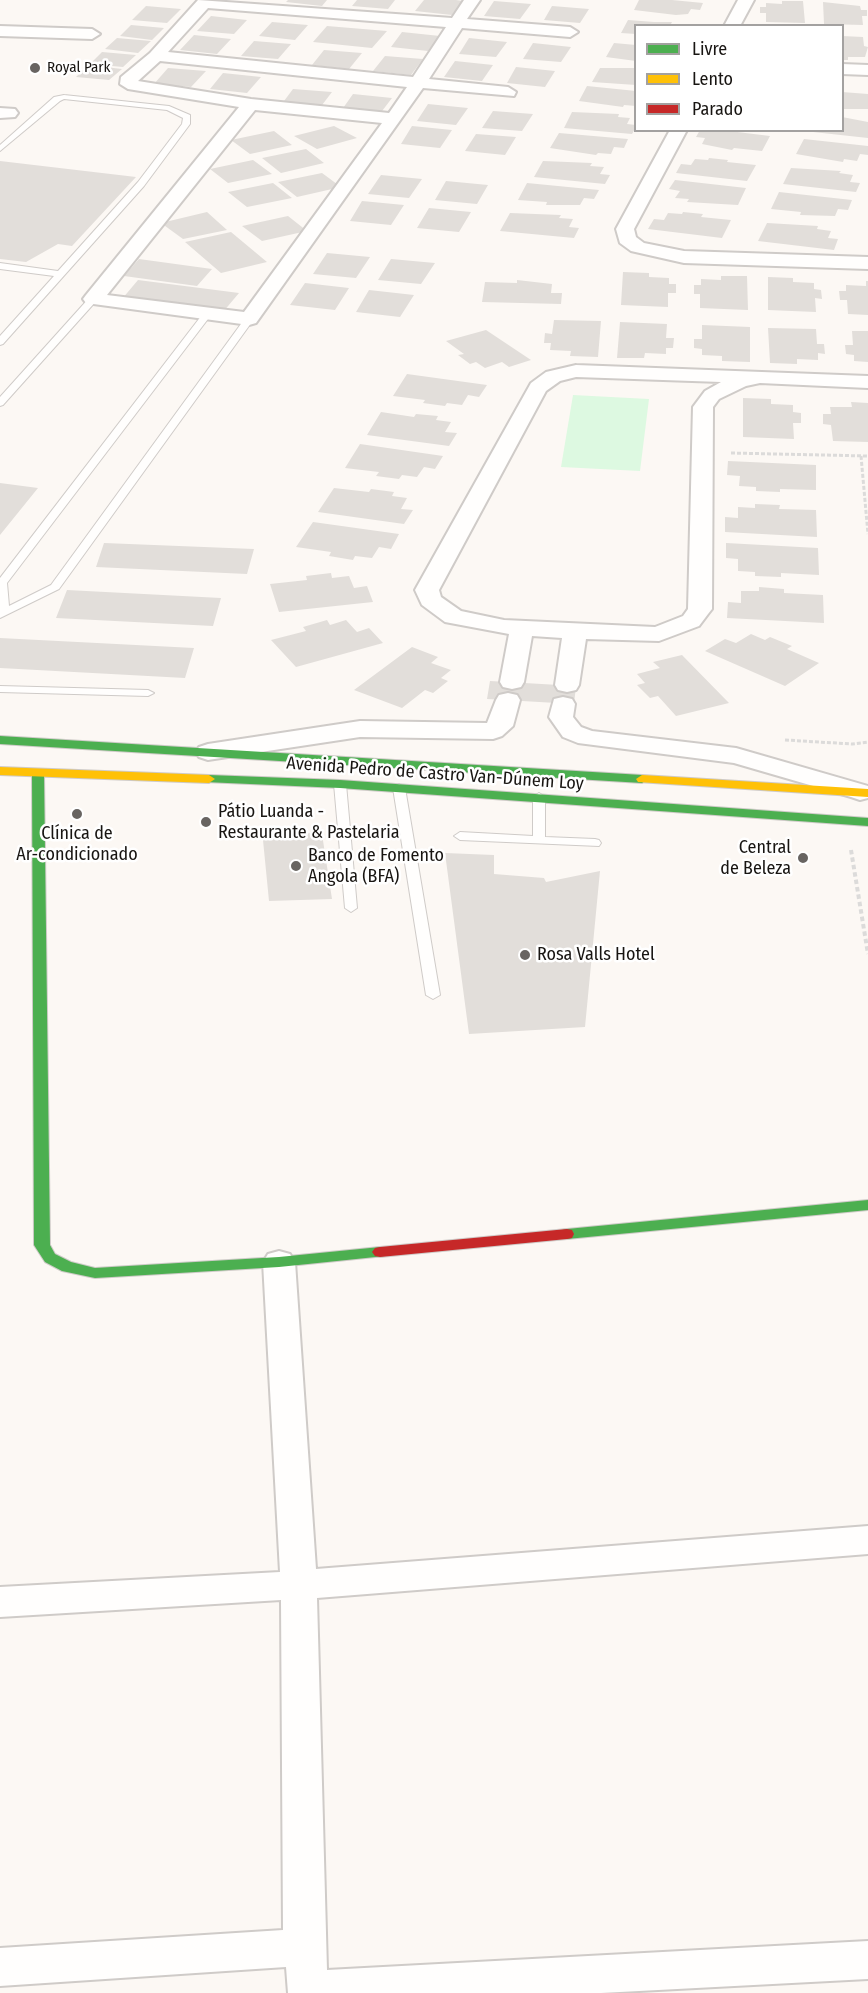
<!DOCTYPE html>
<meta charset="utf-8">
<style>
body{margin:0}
#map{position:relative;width:868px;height:1993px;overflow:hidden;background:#fcf8f4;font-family:"Fira Sans Condensed",sans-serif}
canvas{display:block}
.legend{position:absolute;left:634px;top:24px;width:210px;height:108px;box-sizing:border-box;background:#fff;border:2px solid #a3a1a0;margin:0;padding:8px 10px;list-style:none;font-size:18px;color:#181512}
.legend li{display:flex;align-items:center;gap:12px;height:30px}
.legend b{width:30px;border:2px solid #a3a1a0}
</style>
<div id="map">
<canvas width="868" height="1993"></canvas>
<ul class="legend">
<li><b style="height:8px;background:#4caf50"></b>Livre</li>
<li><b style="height:8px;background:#ffc107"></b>Lento</li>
<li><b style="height:8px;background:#c62828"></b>Parado</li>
</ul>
</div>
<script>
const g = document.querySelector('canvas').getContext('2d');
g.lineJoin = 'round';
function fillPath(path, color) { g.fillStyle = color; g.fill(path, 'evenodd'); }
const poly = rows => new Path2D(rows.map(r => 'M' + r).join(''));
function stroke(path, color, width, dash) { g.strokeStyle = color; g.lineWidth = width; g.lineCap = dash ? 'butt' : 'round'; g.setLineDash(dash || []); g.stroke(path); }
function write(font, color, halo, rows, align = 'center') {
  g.font = font + ' "Fira Sans Condensed",sans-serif'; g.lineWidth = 5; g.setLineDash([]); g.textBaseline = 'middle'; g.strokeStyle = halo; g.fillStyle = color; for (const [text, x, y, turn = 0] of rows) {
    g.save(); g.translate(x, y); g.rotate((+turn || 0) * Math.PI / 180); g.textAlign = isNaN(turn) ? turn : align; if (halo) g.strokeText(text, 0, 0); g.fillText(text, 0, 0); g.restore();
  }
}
fillPath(poly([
 [573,395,649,399,640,471,561,467]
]), '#ddf9e1');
fillPath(poly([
 [288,0,327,0,322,6,286,2],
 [357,0,395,0,388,9,352,6],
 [424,0,456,0,463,1,452,15,415,11],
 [639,0,672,0,703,3,700,10,691,9,688,14,676,15,634,10],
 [494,1,531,4,520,19,484,16],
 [782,1,803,1,805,23,766,22,766,13,760,13,760,7,766,7,766,3,782,4],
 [823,2,860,6,861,10,867,10,867,16,862,16,863,25,824,24],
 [146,6,181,9,167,23,132,20],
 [552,6,589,9,580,23,544,20],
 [211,16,247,20,234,34,197,31],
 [628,20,654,22,672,22,670,26,636,26,636,34,621,33],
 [272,22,308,25,295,40,259,36],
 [131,25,164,28,152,40,120,36],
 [327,26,387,31,372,48,313,42],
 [402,32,440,36,428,51,391,47],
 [194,35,231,39,217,54,180,50],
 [842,36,863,37,864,46,868,47,865,57,848,57,848,60,842,60],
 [117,38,151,41,138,53,105,49],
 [469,38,507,42,496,57,459,54],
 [254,41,291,44,278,59,241,56],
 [533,43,571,47,561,62,523,59],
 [614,43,636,45,636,61,606,57],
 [324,50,362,53,349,69,312,65],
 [102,52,136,55,123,67,90,64],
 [385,56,423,59,411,75,373,71],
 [455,61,493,65,482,81,444,77],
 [88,65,122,69,109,80,76,77],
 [516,67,555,71,545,87,507,83],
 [168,68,206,71,191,87,154,84],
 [600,68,636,68,636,85,592,82],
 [223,73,261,77,247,93,210,89],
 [587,86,636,91,636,106,624,105,623,107,579,101],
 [293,89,332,92,319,109,281,105],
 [842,92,868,94,868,109,844,109],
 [353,94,392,98,379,115,341,111],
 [428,104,468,108,456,125,417,121],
 [493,111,533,114,522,131,482,128],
 [572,112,619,114,618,117,630,118,627,124,636,125,636,127,632,134,564,128],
 [842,117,868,122,868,138,813,132,842,130],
 [334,126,357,138,317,149,294,136],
 [412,126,452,130,440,148,401,144],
 [700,130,721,130,770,136,762,151,734,148,732,150,702,144,705,138,696,137],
 [274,131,292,145,250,154,231,140],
 [559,133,628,139,624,148,614,147,611,154,598,153,596,155,550,148],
 [476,134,516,137,505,155,465,151],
 [804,139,868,146,868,155,860,154,857,161,844,159,843,162,796,154],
 [306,149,324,163,281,173,262,158],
 [709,158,728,160,727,162,756,165,747,181,676,173,681,164,691,165,695,159,708,160],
 [253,160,272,174,228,183,210,169],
 [0,161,136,177,72,246,58,244,26,262,0,259],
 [543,161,592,163,590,166,604,167,600,174,610,175,605,184,534,177],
 [791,168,841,171,839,173,853,175,850,182,860,183,856,192,783,184],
 [322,173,341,187,297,197,278,182],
 [381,175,422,179,409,198,368,194],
 [675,180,746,188,738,205,687,202,689,199,675,198,680,191,669,189],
 [446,181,488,185,477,204,435,200],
 [273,183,292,198,247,207,228,192],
 [527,183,599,190,594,199,584,198,580,205,546,205,547,202,518,200],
 [779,192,852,200,848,210,838,209,835,216,800,215,801,212,771,209],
 [362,201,404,205,391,225,350,221],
 [429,208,471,212,459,232,417,228],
 [207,212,227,230,183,239,161,223],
 [683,212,703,214,701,217,731,220,722,238,648,229,654,219,664,220,668,213,682,214],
 [510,213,561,215,559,218,573,219,569,227,579,228,574,238,500,231],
 [288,216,307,231,262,241,242,226],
 [767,223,818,226,817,229,831,231,828,238,838,239,834,250,758,241],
 [231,232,267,262,221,273,185,242],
 [327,253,370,257,356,278,313,274],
 [139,259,212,269,197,286,124,276],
 [391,259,435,263,421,284,378,280],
 [623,272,649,273,649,277,669,278,669,284,676,284,676,293,668,293,668,307,621,305],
 [721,276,747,276,748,310,700,308,700,294,694,294,694,285,701,285,701,279,721,280],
 [768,277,793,278,793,282,814,283,814,289,821,290,822,299,815,298,816,312,768,310],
 [138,280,239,293,223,312,122,299],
 [517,280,552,284,551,293,562,293,561,304,482,302,485,282,517,283],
 [866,281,868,281,868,315,848,314,847,300,840,300,839,291,846,291,846,285,866,286],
 [305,283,349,288,335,310,290,305],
 [369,290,414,295,400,317,356,312],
 [554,320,601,321,598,357,570,356,571,351,550,350,551,343,544,343,545,333,552,334],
 [620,322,667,324,666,338,674,338,673,348,666,348,666,354,645,353,644,358,617,358],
 [702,325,750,327,750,362,722,361,722,356,702,355,702,349,694,348,694,339,702,339],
 [768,328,816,329,817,344,824,344,825,354,818,353,818,360,797,359,797,364,770,363],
 [486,330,531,360,509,367,502,362,485,368,476,362,470,364,458,355,464,354,446,341],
 [852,331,868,331,868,362,854,361,854,355,846,354,845,345,853,345],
 [407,374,487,385,479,397,468,395,462,405,447,403,445,406,423,403,425,400,393,396],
 [743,398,771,399,771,404,793,405,793,412,801,413,801,423,793,423,794,439,743,437],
 [851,402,868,403,868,442,833,441,831,425,823,424,823,414,831,414,830,407,852,407],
 [381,412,414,417,416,414,438,416,436,420,451,422,445,432,457,433,449,446,367,435],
 [360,444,443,456,435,469,424,467,417,477,402,475,399,479,376,476,379,472,345,468],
 [728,461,816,465,816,490,780,489,780,492,756,491,756,487,739,486,740,476,727,475],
 [0,483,38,488,0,535],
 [334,488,369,492,371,489,394,492,392,496,407,498,401,509,413,510,404,524,318,512],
 [755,504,780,505,779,509,816,510,817,537,725,532,725,517,738,518,738,507,755,508],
 [313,522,399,534,391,549,379,547,372,558,355,556,353,560,329,556,331,552,296,547],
 [104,543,254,549,247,574,96,567],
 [726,543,818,548,819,575,781,573,781,577,755,576,755,572,738,571,738,559,726,558],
 [331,573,332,578,349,576,354,588,367,586,373,602,279,612,270,584,307,580,306,576],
 [759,587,784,589,784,593,823,595,824,623,727,618,728,602,741,603,741,591,759,591],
 [67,590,221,598,213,626,56,618],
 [327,620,330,625,346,620,357,632,369,628,383,643,296,667,271,640,306,631,303,627],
 [751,634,765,640,770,637,792,646,787,649,819,663,785,686,705,651,725,639,736,643],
 [0,638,194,648,185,678,0,668],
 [412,647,438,657,431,663,451,670,441,678,448,681,433,693,425,690,402,708,354,690],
 [682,655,729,703,676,716,658,696,650,698,637,685,645,683,637,674,660,668,653,662],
 [490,681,576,686,574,704,487,699],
 [262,830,322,834,332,899,269,901],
 [445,853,494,855,494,874,544,878,546,882,600,871,585,1027,469,1034]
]), '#e2deda');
const lane = poly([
 [64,95,169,106,190,115,190,124,144,186,3,344,0,345,0,336,54,276,0,269,0,263,58,271,138,182,182,124,183,118,167,110,64,99,60,101,0,151,0,145,54,97,64,95],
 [90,297,98,299,3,405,0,406,0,397,90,297],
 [208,310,213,313,211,315,7,583,9,606,51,585,246,317,254,319,59,589,0,618,0,578,205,311,208,310],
 [0,686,148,690,154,693,148,696,0,692,0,686],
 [340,780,346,784,357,908,351,912,345,908,334,784,340,780],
 [399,784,405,788,440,995,433,999,426,995,393,788,399,784],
 [539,793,545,797,545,837,595,839,599,840,601,843,599,846,460,840,454,836,460,832,533,836,533,797,539,793]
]);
const street = poly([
 [198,0,452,18,464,0,480,0,467,19,570,27,578,32,570,37,462,28,429,79,508,87,516,92,514,96,423,88,256,323,249,325,86,303,83,299,86,295,239,107,128,89,120,84,121,77,150,53,198,0],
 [208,8,446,27,413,77,168,52,208,8],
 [160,61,407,87,389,113,251,99,138,81,160,61],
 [255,110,382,123,244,312,107,295,255,110],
 [738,0,754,0,740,26,724,26,738,0],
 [0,26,92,29,100,34,92,39,0,36,0,26],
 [842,64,868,65,868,75,842,74,842,64],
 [0,108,15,109,18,113,15,117,0,118,0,108],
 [670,130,687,130,634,229,636,237,644,243,684,251,868,257,868,269,684,263,631,251,620,243,616,229,670,130],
 [576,365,868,376,868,388,760,383,746,386,719,399,713,407,712,609,708,614,699,626,659,641,586,639,579,685,576,690,567,692,558,690,555,685,562,638,532,636,524,682,521,687,512,689,503,687,500,682,509,634,445,622,422,605,415,590,531,383,546,372,576,365],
 [576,377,721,382,705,391,693,407,688,609,683,616,655,627,504,620,461,611,441,597,439,590,546,391,560,381,576,377],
 [508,693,517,695,520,700,513,726,502,736,493,739,360,737,208,760,199,757,195,752,199,747,208,744,360,721,487,723,496,700,499,695,508,693],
 [563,697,572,699,575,704,573,717,581,727,592,731,736,748,868,786,868,798,860,800,851,797,734,763,578,743,563,737,549,717,554,699,563,697],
 [279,1251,290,1254,295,1262,316,1569,868,1526,868,1554,317,1598,327,1970,868,1941,868,1979,601,1993,288,1993,286,1967,0,1986,0,1948,283,1930,281,1600,0,1617,0,1587,280,1572,263,1262,268,1254,279,1251]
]);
const fast = poly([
 [0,736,642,775,648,779,642,783,0,744,0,736],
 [38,769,44,773,50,1245,55,1254,71,1262,95,1268,279,1257,380,1247,385,1248,388,1252,385,1256,279,1267,95,1278,62,1271,45,1262,34,1245,32,773,38,769],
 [209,775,340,780,868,818,868,826,340,788,205,782,203,779,209,775],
 [868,1200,868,1210,567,1239,562,1238,560,1234,562,1230,567,1229,868,1200]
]);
const slow = poly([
 [0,767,209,775,215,779,209,783,0,775,0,767],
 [642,775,868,789,868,797,638,782,636,779,642,775]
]);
const jam = poly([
 [567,1229,572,1230,574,1234,572,1238,567,1239,380,1257,375,1256,372,1252,375,1248,380,1247,567,1229]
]);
stroke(lane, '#cfcbc8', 2);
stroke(street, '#cfcbc8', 4);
stroke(fast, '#cfcbc8', 2);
stroke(slow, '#cfcbc8', 2);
stroke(jam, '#cfcbc8', 2);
stroke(poly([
 [731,453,868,456],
 [861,456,868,534],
 [785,740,852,744,868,742]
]), '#dcdbda', 3, [4, 2]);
stroke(poly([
 [851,850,868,954]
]), '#dcdbda', 4, [4.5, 3]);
fillPath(lane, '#fffefd');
fillPath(street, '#fffefd');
fillPath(fast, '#4caf50');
fillPath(slow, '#ffc107');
fillPath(jam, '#c62828');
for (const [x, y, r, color] of [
 [35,68,6,"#686461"],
 [77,814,6,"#686461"],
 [206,822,6,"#686461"],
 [803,858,6,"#686461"],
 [296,866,6,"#686461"],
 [525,955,6,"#686461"]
]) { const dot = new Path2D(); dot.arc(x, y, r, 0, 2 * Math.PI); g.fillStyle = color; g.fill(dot); stroke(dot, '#fff', 2); }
write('15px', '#181512', '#fff', [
 ["Royal Park",47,68]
], 'left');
write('18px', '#181512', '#fff', [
 ["Avenida Pedro de Castro Van-Dúnem Loy",435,774,4]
]);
write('18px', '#181512', '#fff', [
 ["Pátio Luanda -",218,812],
 ["Restaurante & Pastelaria",218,833],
 ["Clínica de",77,834,"center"],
 ["Ar-condicionado",77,855,"center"],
 ["Central",791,848,"right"],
 ["de Beleza",791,869,"right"],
 ["Banco de Fomento",308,856],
 ["Angola (BFA)",308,877],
 ["Rosa Valls Hotel",537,955]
], 'left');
</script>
